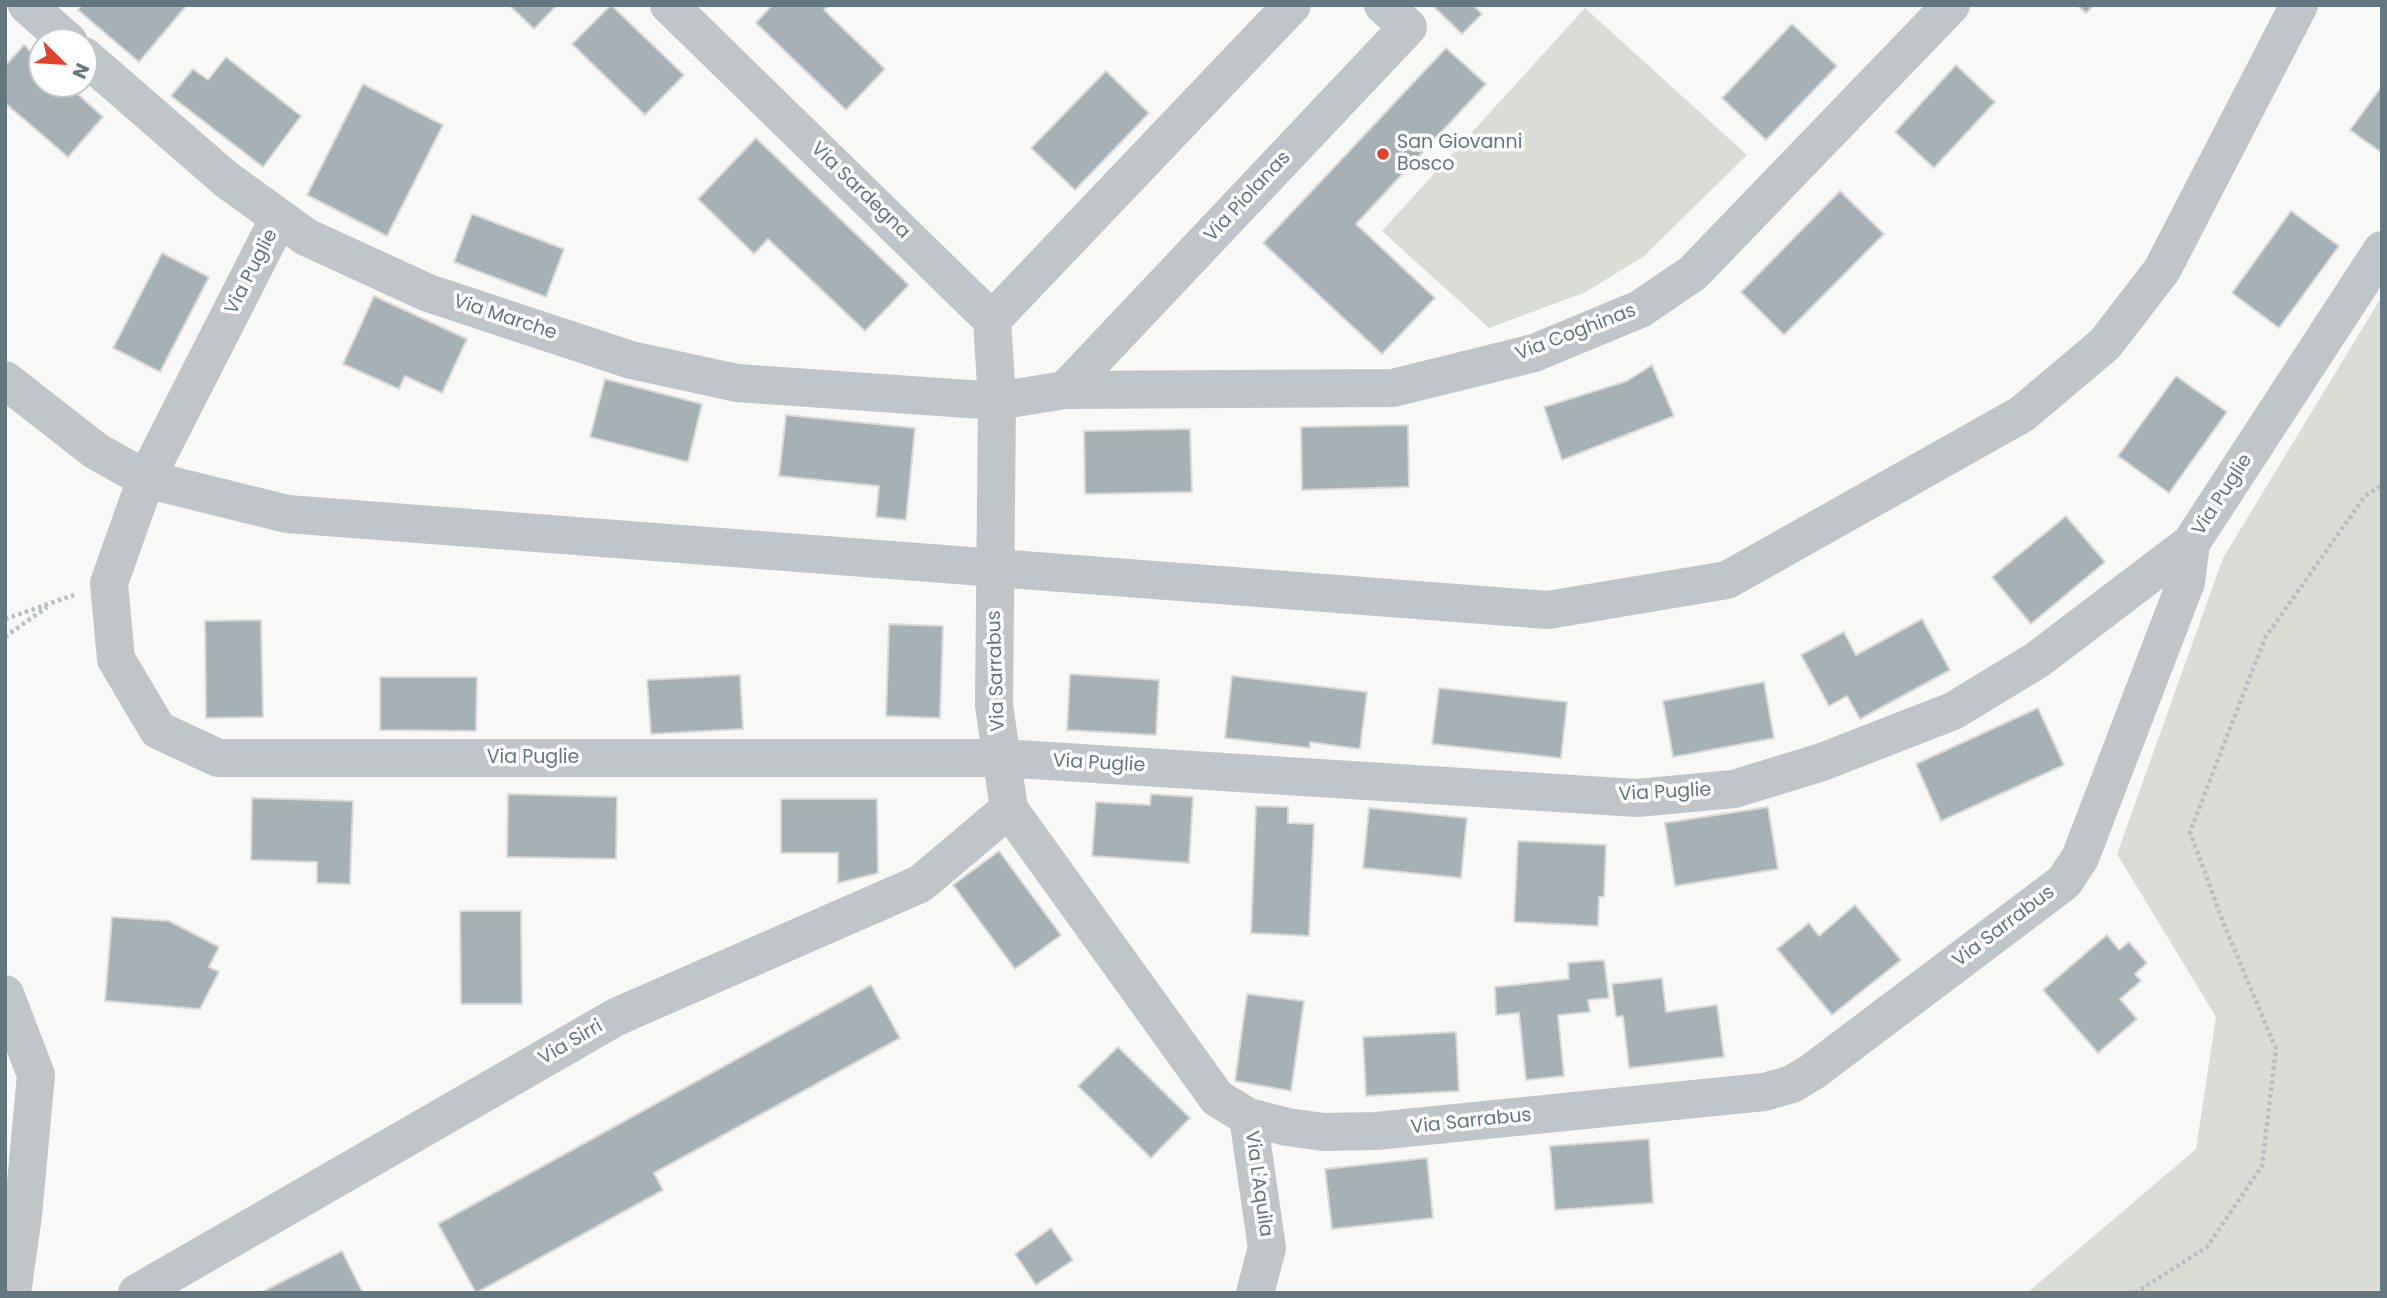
<!DOCTYPE html>
<style>
body{margin:0}
#map{position:relative;width:2387px;height:1298px;overflow:hidden;background:#f8f8f6;font-family:Poppins,sans-serif}
canvas{display:block}
.frame{position:absolute;inset:0;border:7px solid #637780;pointer-events:none}
.north{position:absolute;left:28px;top:28px;width:70px;height:70px;box-sizing:border-box;background:#fff;border:2px solid #c1c9cc;border-radius:50%;rotate:114deg;font-size:19px;font-weight:700;line-height:28px;text-align:center;color:#637780}
.north::after{content:'';display:block;margin:auto;width:24px;height:32px;background:#e3402b;clip-path:polygon(50% 0,100% 100%,50% 72%,0 100%)}
</style>
<div id="map">
<canvas width="2387" height="1298"></canvas>
<div class="frame"></div>
<div class="north">N</div>
</div>
<script>
const g = document.querySelector('canvas').getContext('2d');
g.lineJoin = 'round';
function fillPath(path, color) { g.fillStyle = color; g.fill(path, 'evenodd'); }
const poly = rows => new Path2D(rows.map(r => 'M' + r).join(''));
function stroke(path, color, width, dash) { g.strokeStyle = color; g.lineWidth = width; g.lineCap = dash ? 'butt' : 'round'; g.setLineDash(dash || []); g.stroke(path); }
function write(font, color, halo, rows, align = 'center') {
  g.font = font + ' Poppins,sans-serif'; g.lineWidth = 7; g.setLineDash([]); g.textBaseline = 'middle'; g.strokeStyle = halo; g.fillStyle = color; for (const [text, x, y, turn = 0] of rows) {
    g.save(); g.translate(x, y); g.rotate((+turn || 0) * Math.PI / 180); g.textAlign = isNaN(turn) ? turn : align; if (halo) g.strokeText(text, 0, 0); g.fillText(text, 0, 0); g.restore();
  }
}
fillPath(poly([
 [1585,8,1747,155,1644,256,1586,292,1489,328,1382,231],
 [2379,301,2382,303,2382,1293,2027,1293,2196,1149,2216,1017,2117,854,2223,558]
]), '#d9ddd5');
const building = poly([
 [82,5,187,5,139,62,78,10,82,5],
 [509,5,557,5,534,29,509,5],
 [611,5,684,75,645,115,572,44,611,5],
 [772,5,829,5,824,10,885,69,846,110,756,23,772,5],
 [1432,5,1473,5,1482,14,1462,34,1432,5],
 [2077,5,2094,5,2086,13,2077,5],
 [1792,24,1837,66,1766,140,1722,98,1792,24],
 [24,45,42,62,42,84,67,84,103,117,68,157,5,103,5,66,24,45],
 [1446,48,1486,84,1356,224,1435,298,1382,354,1263,243,1446,48],
 [226,57,301,116,263,167,171,96,193,69,208,80,226,57],
 [1956,65,1995,102,1934,168,1895,132,1956,65],
 [1106,71,1149,113,1075,190,1031,148,1106,71],
 [363,84,443,125,387,236,307,195,363,84],
 [2382,86,2382,153,2350,130,2382,86],
 [756,138,909,285,865,331,768,239,754,254,698,199,756,138],
 [1840,191,1884,234,1784,335,1741,292,1840,191],
 [2291,211,2339,246,2279,328,2232,293,2291,211],
 [472,214,564,249,546,297,454,262,472,214],
 [162,253,209,277,160,372,113,348,162,253],
 [374,296,467,339,442,393,405,376,399,389,343,364,374,296],
 [1652,365,1674,416,1562,460,1544,407,1627,381,1652,365],
 [2176,376,2227,412,2169,493,2118,456,2176,376],
 [605,379,702,404,688,462,590,437,605,379],
 [786,415,915,428,906,520,876,517,879,486,779,476,786,415],
 [1408,425,1409,487,1302,490,1301,427,1408,425],
 [1190,429,1192,492,1085,494,1084,431,1190,429],
 [2066,516,2105,562,2031,624,1992,577,2066,516],
 [1922,619,1950,670,1860,719,1847,696,1829,706,1801,655,1844,632,1856,655,1922,619],
 [261,620,263,717,206,718,205,621,261,620],
 [889,624,943,626,940,718,886,716,889,624],
 [1070,674,1159,680,1156,735,1067,730,1070,674],
 [740,675,743,729,651,734,647,680,740,675],
 [1232,676,1367,692,1360,749,1310,742,1310,748,1225,738,1232,676],
 [380,677,477,677,476,731,380,730,380,677],
 [1764,682,1774,738,1673,757,1663,701,1764,682],
 [1439,688,1567,702,1561,758,1432,744,1439,688],
 [2038,708,2064,765,1941,821,1916,764,2038,708],
 [508,794,617,797,616,859,507,857,508,794],
 [1151,794,1193,797,1189,863,1092,856,1096,802,1150,805,1151,794],
 [252,798,353,801,350,884,317,883,317,862,251,860,252,798],
 [781,799,877,799,878,873,838,883,838,853,781,853,781,799],
 [1256,806,1288,807,1288,823,1314,824,1309,936,1251,933,1256,806],
 [1768,807,1778,869,1675,886,1665,823,1768,807],
 [1369,808,1467,818,1461,878,1363,868,1369,808],
 [1518,841,1606,845,1604,897,1599,897,1598,926,1514,922,1518,841],
 [999,851,1061,935,1015,969,953,885,999,851],
 [1855,905,1901,960,1832,1015,1777,949,1809,923,1819,936,1855,905],
 [460,911,521,911,522,1004,461,1004,460,911],
 [112,917,169,921,219,947,209,967,219,972,200,1009,105,1001,112,917],
 [2107,935,2119,950,2129,942,2147,963,2135,974,2141,981,2120,999,2137,1019,2098,1053,2043,990,2107,935],
 [1604,960,1609,998,1588,1000,1590,1012,1558,1015,1564,1076,1526,1080,1519,1013,1496,1015,1495,987,1569,979,1568,963,1604,960],
 [1662,978,1666,1012,1717,1005,1724,1057,1629,1068,1623,1016,1616,1017,1612,984,1662,978],
 [871,985,900,1038,654,1173,663,1190,476,1293,438,1224,871,985],
 [1247,994,1304,1001,1291,1091,1235,1081,1247,994],
 [1456,1032,1459,1091,1366,1096,1363,1037,1456,1032],
 [1118,1047,1190,1118,1151,1158,1078,1086,1118,1047],
 [1649,1139,1653,1203,1555,1210,1550,1146,1649,1139],
 [1427,1158,1433,1218,1332,1229,1325,1169,1427,1158],
 [1051,1228,1073,1260,1036,1285,1015,1254,1051,1228],
 [342,1251,363,1293,260,1293,342,1251]
]);
fillPath(building, '#a6b1b5');
stroke(building, '#dadad8', 2);
stroke(poly([
 [5,619,74,595],
 [5,637,47,607],
 [2135,1293,2207,1247,2262,1166,2276,1049,2225,927,2190,832,2265,638,2365,496,2382,485]
]), '#b9bec0', 4.5, [3.5, 3.5]);
stroke(poly([
 [27,5,69,42],
 [669,5,992,320,997,401,994,705,1009,809,1217,1098,1248,1117,1287,1127,1324,1132,1376,1131,1764,1092,1792,1084,1812,1072,2064,882,2080,858,2186,582,2191,543],
 [84,56,227,180,306,237,428,293,631,360,737,383,997,401,1065,390,1393,388,1534,353,1640,309,1693,273,1951,5],
 [279,218,146,479,109,583,116,659,158,730,218,758,1001,758,1637,798,1734,789,1822,762,1953,711,2037,660,2191,543,2382,250],
 [992,320,1292,5],
 [5,380,96,451,146,479,287,514,1548,610,1727,580,2022,414,2105,344,2162,270,2299,5],
 [1065,390,1408,27,1383,5],
 [5,994,36,1075,23,1215,12,1293],
 [1248,1117,1267,1248,1255,1293],
 [137,1293,616,1017,920,884,1009,809]
]), '#bfc5c8', 38);
for (const [x, y, r, color] of [
 [1383,154,7,"#e3402b"]
]) { const dot = new Path2D(); dot.arc(x, y, r, 0, 2 * Math.PI); g.fillStyle = color; g.fill(dot); stroke(dot, '#fff', 2.5); }
write('19px', '#637780', '#fff', [
 ["San Giovanni",1397,143],
 ["Bosco",1397,165]
], 'left');
write('19px', '#637780', '#fff', [
 ["Via Sardegna",860,191,44],
 ["Via Piolanas",1248,197,-47],
 ["Via Puglie",252,272,-63],
 ["Via Marche",505,318,18],
 ["Via Coghinas",1576,333,-21],
 ["Via Puglie",2223,495,-57],
 ["Via Sarrabus",997,671,-92],
 ["Via Puglie",533,758],
 ["Via Puglie",1099,764,3],
 ["Via Puglie",1665,793,-3],
 ["Via Sarrabus",2004,927,-37],
 ["Via Sirri",571,1043,-30],
 ["Via Sarrabus",1471,1122,-6],
 ["Via L'Aquila",1258,1184,82]
]);
</script>
